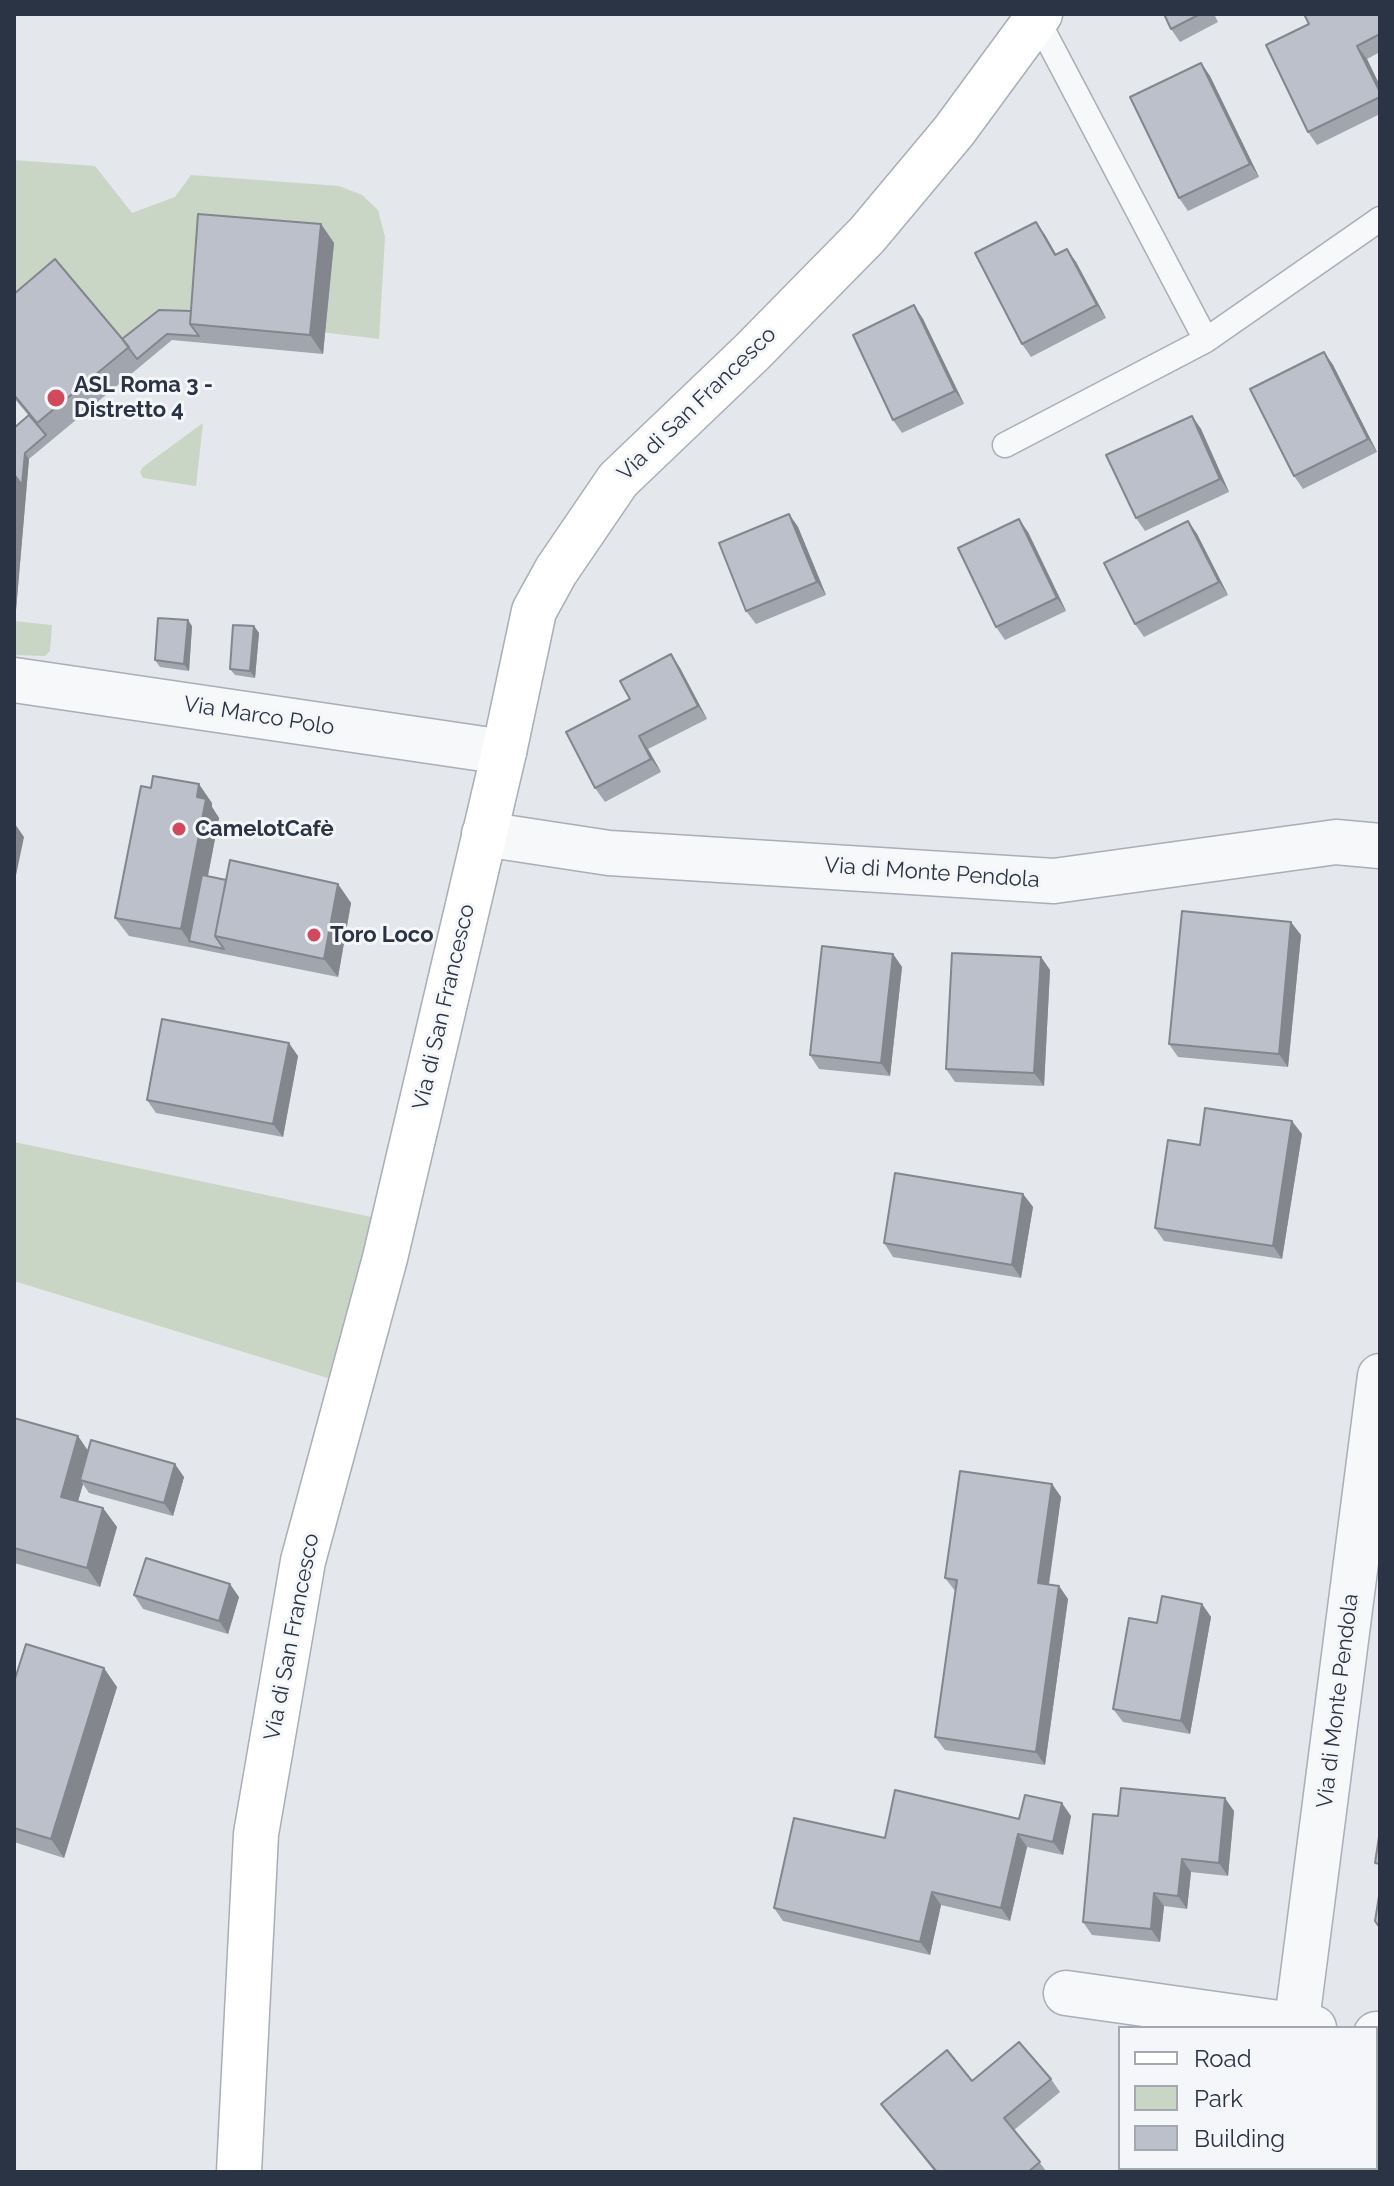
<!DOCTYPE html>
<meta charset="utf-8">
<style>
body{margin:0}
#map{position:relative;width:1394px;height:2186px;overflow:hidden;background:#e4e7ec;font-family:Raleway,sans-serif}
canvas{display:block}
.frame{position:absolute;inset:0;border:16px solid #2b3445;pointer-events:none}
.legend{position:absolute;left:1118px;top:2026px;width:260px;height:144px;box-sizing:border-box;background:#f4f6f9;border:2px solid #a4a8b1;margin:0;padding:10px 14px;list-style:none;font-size:24px;color:#2b3445}
.legend li{display:flex;align-items:center;gap:16px;height:40px}
.legend b{width:40px;border:2px solid #a4a8b1}
</style>
<div id="map">
<canvas width="1394" height="2186"></canvas>
<div class="frame"></div>
<ul class="legend">
<li><b style="height:10px;background:#fff"></b>Road</li>
<li><b style="height:22px;background:#c9d6c5"></b>Park</li>
<li><b style="height:22px;background:#bbc0ca"></b>Building</li>
</ul>
</div>
<script>
const g = document.querySelector('canvas').getContext('2d');
g.lineJoin = 'round';
function fillPath(path, color) { g.fillStyle = color; g.fill(path, 'evenodd'); }
const poly = rows => new Path2D(rows.map(r => 'M' + r).join(''));
function stroke(path, color, width, dash) { g.strokeStyle = color; g.lineWidth = width; g.lineCap = dash ? 'butt' : 'round'; g.setLineDash(dash || []); g.stroke(path); }
function write(font, color, halo, rows, align = 'center') {
  g.font = font + ' Raleway,sans-serif'; g.lineWidth = 6; g.setLineDash([]); g.textBaseline = 'middle'; g.strokeStyle = halo; g.fillStyle = color; for (const [text, x, y, turn = 0] of rows) {
    g.save(); g.translate(x, y); g.rotate((+turn || 0) * Math.PI / 180); g.textAlign = isNaN(turn) ? turn : align; if (halo) g.strokeText(text, 0, 0); g.fillText(text, 0, 0); g.restore();
  }
}
fillPath(poly([
 [14,160,95,166,132,213,175,197,191,175,339,186,362,195,378,210,385,237,379,339,204,318,126,347,14,324],
 [203,423,196,486,143,478,140,472,143,467],
 [14,621,52,625,50,651,45,656,14,655],
 [14,1142,376,1218,331,1379,14,1281]
]), '#c9d6c5');
const lane = poly([
 [1037,19,1206,340],
 [1005,445,1206,340,1380,219]
]);
const street = poly([
 [14,680,504,752],
 [484,834,609,853,1054,881,1336,842,1380,846],
 [1066,1993,1314,2028],
 [1296,2028,1380,1376],
 [1376,2034,1380,2034],
 [1277,2172,1278,2168]
]);
const secondary = poly([
 [239,2172,256,1834,303,1561,385,1258,504,752,534,611,556,571,618,480,752,352,867,235,954,131,1040,14]
]);
stroke(lane, '#a9aeb7', 27);
stroke(street, '#a9aeb7', 47);
stroke(secondary, '#a9aeb7', 47);
stroke(lane, '#f7f8fa', 24);
stroke(street, '#f7f8fa', 44);
stroke(secondary, '#fff', 44);
fillPath(poly([
 [1164,14,1214,14,1218,22,1180,42,1171,29],
 [1380,14,1380,52,1367,59,1380,86,1380,114,1317,145,1308,132,1309,24],
 [1201,63,1210,76,1259,177,1188,211,1179,198],
 [1036,222,1045,235,1056,254,1076,262,1106,318,1031,357,1022,344],
 [321,224,334,243,323,354,172,340,29,459,16,610,14,610,14,428,29,416,14,398,14,294,122,339,191,311],
 [914,305,923,319,964,404,902,433,893,420],
 [1324,352,1333,365,1377,452,1303,489,1294,476],
 [1192,416,1201,429,1229,492,1145,531,1136,518],
 [789,514,798,527,826,595,756,624,746,611],
 [1188,521,1197,534,1228,595,1144,637,1135,624],
 [1028,532,1066,611,1005,640,996,627],
 [192,626,189,671,160,667,155,660],
 [254,626,259,633,255,678,235,675,230,669],
 [671,654,680,668,707,719,648,749,661,772,605,802,595,788,630,699],
 [212,803,212,807,219,818,208,876,226,880,338,884,351,903,338,977,194,948,129,936,115,918],
 [1301,935,1288,1067,1178,1057,1169,1044],
 [893,954,902,967,890,1076,819,1069,810,1055],
 [1041,957,1050,970,1044,1086,955,1082,946,1069],
 [298,1056,283,1137,156,1113,147,1100],
 [1302,1134,1282,1259,1164,1241,1155,1228,1200,1145],
 [1023,1194,1033,1207,1021,1278,893,1257,884,1243],
 [14,1418,88,1450,184,1477,173,1516,89,1493,83,1484,78,1501,103,1508,117,1527,100,1587,14,1563],
 [1052,1484,1061,1497,1049,1585,1059,1586,1068,1599,1045,1765,945,1750,935,1737,956,1592,945,1578],
 [134,1595,239,1597,228,1634,143,1609],
 [1202,1604,1211,1617,1190,1734,1123,1722,1113,1709],
 [14,1682,117,1687,64,1858,14,1842],
 [1234,1811,1228,1876,1191,1872,1187,1909,1164,1906,1160,1942,1092,1935,1083,1922,1118,1816],
 [1071,1816,1063,1855,1027,1847,1010,1921,941,1905,930,1955,783,1921,774,1908,885,1838,1019,1819],
 [1051,2079,1060,2092,1014,2130,1047,2172,935,2172,881,2104,972,2081]
]), '#a1a5ae');
fillPath(poly([
 [1357,46,1367,59,1380,86,1380,92],
 [1201,63,1210,76,1259,177,1250,164],
 [1036,222,1045,235,1064,268,1055,255],
 [321,224,334,243,323,354,310,335],
 [1067,249,1076,262,1106,318,1097,305],
 [914,305,923,319,964,404,955,391],
 [1324,352,1333,365,1377,452,1368,439],
 [1192,416,1201,429,1229,492,1220,479],
 [25,453,29,459,16,610,14,607,14,474],
 [789,514,798,527,826,595,817,582],
 [1019,519,1028,532,1066,611,1057,598],
 [1188,521,1197,534,1228,595,1219,582],
 [188,620,192,626,189,671,184,664],
 [254,626,259,633,255,678,250,671],
 [671,654,680,668,707,719,698,706],
 [639,736,648,749,661,772,651,759],
 [199,784,212,803,212,807,219,818,195,942,189,941,181,929],
 [15,824,24,837,14,885,14,828],
 [338,884,351,903,338,977,324,959],
 [1291,922,1301,935,1288,1067,1279,1054],
 [893,954,902,967,890,1076,881,1063],
 [1041,957,1050,970,1044,1086,1034,1073],
 [289,1043,298,1056,283,1137,273,1124],
 [1292,1121,1302,1134,1282,1259,1273,1246],
 [1023,1194,1033,1207,1021,1278,1012,1265],
 [78,1436,91,1455,80,1480,83,1484,74,1515,61,1497],
 [175,1464,184,1477,173,1516,164,1503],
 [1052,1484,1061,1497,1047,1596,1038,1583],
 [103,1508,117,1527,100,1587,87,1568],
 [230,1584,239,1597,228,1634,219,1621],
 [1059,1586,1068,1599,1045,1765,1036,1752],
 [1202,1604,1211,1617,1190,1734,1181,1721],
 [104,1668,117,1687,64,1858,51,1839],
 [1225,1798,1234,1811,1228,1876,1219,1863],
 [1062,1803,1071,1816,1063,1855,1053,1842],
 [1018,1834,1027,1847,1010,1921,1001,1908],
 [1182,1859,1191,1872,1187,1909,1178,1896],
 [932,1892,941,1905,930,1955,920,1942],
 [1154,1893,1164,1906,1160,1942,1151,1929]
]), '#83868d');
const building = poly([
 [1164,14,1200,14,1171,29,1164,14],
 [1304,14,1380,14,1380,34,1357,46,1380,92,1380,97,1308,132,1266,45,1309,24,1304,14],
 [1201,63,1250,164,1179,198,1130,97,1201,63],
 [198,214,321,224,310,335,190,324,198,214],
 [1036,222,1055,255,1067,249,1097,305,1022,344,975,253,1036,222],
 [55,259,129,347,37,423,14,395,14,294,55,259],
 [914,305,955,391,893,420,853,335,914,305],
 [159,310,191,311,190,324,199,336,167,334,137,359,122,339,159,310],
 [1324,352,1368,439,1294,476,1250,389,1324,352],
 [29,415,46,435,25,453,22,485,14,474,14,428,29,415],
 [1192,416,1220,479,1136,518,1106,455,1192,416],
 [789,514,817,582,746,611,719,543,789,514],
 [1019,519,1057,598,996,627,958,548,1019,519],
 [1188,521,1219,582,1135,624,1104,563,1188,521],
 [158,618,188,620,184,664,155,660,158,618],
 [233,625,254,626,250,671,230,669,233,625],
 [671,654,698,706,639,736,651,759,595,788,566,732,630,699,620,681,671,654],
 [153,776,199,784,197,797,206,799,181,929,115,918,141,786,151,788,153,776],
 [230,860,338,884,324,959,215,936,230,860],
 [202,875,226,880,215,936,224,949,189,941,202,875],
 [1182,911,1291,922,1279,1054,1169,1044,1182,911],
 [822,946,893,954,881,1063,810,1055,822,946],
 [952,953,1041,957,1034,1073,946,1069,952,953],
 [162,1019,289,1043,273,1124,147,1100,162,1019],
 [1205,1108,1292,1121,1273,1246,1155,1228,1168,1140,1200,1145,1205,1108],
 [895,1173,1023,1194,1012,1265,884,1243,895,1173],
 [14,1418,78,1436,61,1497,103,1508,87,1568,14,1548,14,1418],
 [91,1440,175,1464,164,1503,80,1480,91,1440],
 [960,1471,1052,1484,1038,1583,1059,1586,1036,1752,935,1737,957,1580,945,1578,960,1471],
 [146,1558,230,1584,219,1621,134,1595,146,1558],
 [1162,1596,1202,1604,1181,1721,1113,1709,1129,1618,1157,1623,1162,1596],
 [26,1644,104,1668,51,1839,14,1828,14,1682,26,1644],
 [1121,1788,1225,1798,1219,1863,1182,1859,1178,1896,1154,1893,1151,1929,1083,1922,1093,1814,1118,1816,1121,1788],
 [895,1790,1019,1819,1025,1795,1062,1803,1053,1842,1018,1834,1001,1908,932,1892,920,1942,774,1908,794,1818,885,1838,895,1790],
 [1380,1830,1380,1864,1375,1863,1380,1830],
 [1380,1890,1380,1928,1375,1921,1380,1890],
 [1019,2042,1051,2079,1004,2118,1040,2162,1028,2172,937,2172,881,2104,947,2050,972,2081,1019,2042],
 [1380,2085,1380,2172,1316,2172,1314,2170,1317,2168,1376,2168,1376,2088,1380,2085]
]);
fillPath(building, '#bbc0ca');
stroke(building, '#83868d', 2);
for (const [x, y, r, color] of [
 [56,398,10,"#d1495b"],
 [179,829,8,"#d1495b"],
 [314,935,8,"#d1495b"]
]) { const dot = new Path2D(); dot.arc(x, y, r, 0, 2 * Math.PI); g.fillStyle = color; g.fill(dot); stroke(dot, '#f4f6f9', 3); }
write('bold 22px', '#2b3445', '#f4f6f9', [
 ["ASL Roma 3 -",74,385],
 ["Distretto 4",74,410],
 ["CamelotCafè",195,829],
 ["Toro Loco",330,935]
], 'left');
write('22px', '#2b3445', '#f4f6f9', [
 ["Via di San Francesco",697,404,-44],
 ["Via Marco Polo",259,716,9],
 ["Via di Monte Pendola",932,873,4],
 ["Via di San Francesco",444,1007,-77],
 ["Via di San Francesco",292,1637,-79],
 ["Via di Monte Pendola",1338,1701,-83]
]);
</script>
